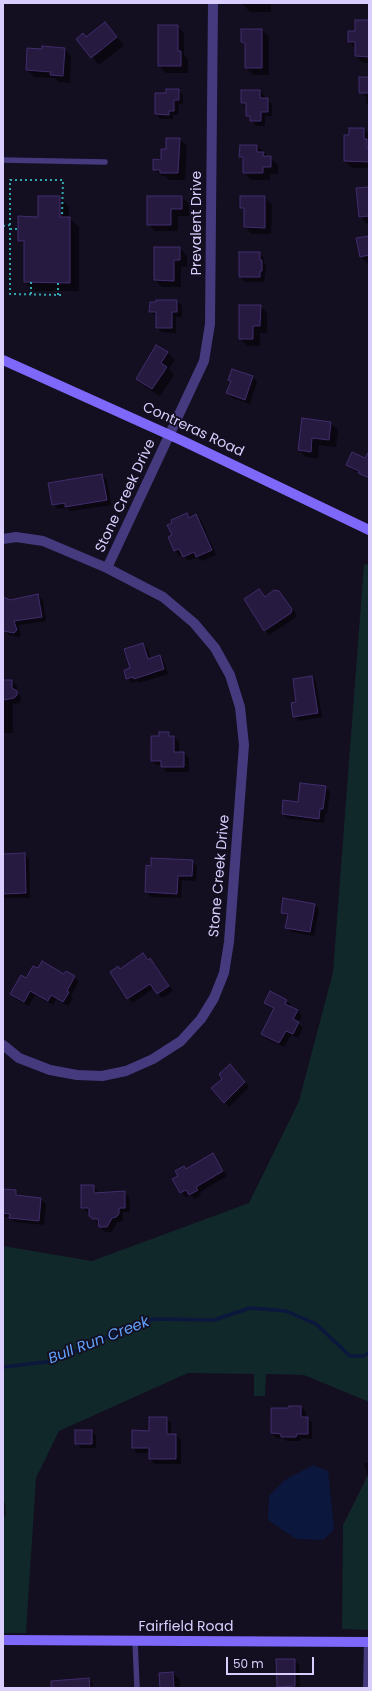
<!DOCTYPE html>
<style>
body{margin:0}
#map{position:relative;width:372px;height:1691px;overflow:hidden;background:#130e20;font-family:Poppins,sans-serif}
canvas{display:block}
.frame{position:absolute;inset:0;border:4px solid #d9cefd;pointer-events:none}
.scale{position:absolute;left:226px;top:1657px;width:88px;height:18px;box-sizing:border-box;border:2px solid #d9cefd;border-top:0;padding-left:5px;font-size:12px;line-height:14px;white-space:nowrap;color:#d9cefd;-webkit-text-stroke:3px #130e20;paint-order:stroke}
</style>
<div id="map">
<canvas width="372" height="1691"></canvas>
<div class="frame"></div>
<div class="scale">50 m</div>
</div>
<script>
const g = document.querySelector('canvas').getContext('2d');
g.lineJoin = 'round';
function fillPath(path, color) { g.fillStyle = color; g.fill(path, 'evenodd'); }
const poly = rows => new Path2D(rows.map(r => 'M' + r).join(''));
function stroke(path, color, width, dash) { g.strokeStyle = color; g.lineWidth = width; g.lineCap = dash ? 'butt' : 'round'; g.setLineDash(dash || []); g.stroke(path); }
function write(font, color, halo, rows, align = 'center') {
  g.font = font + ' Poppins,sans-serif'; g.lineWidth = 3.5; g.setLineDash([]); g.textBaseline = 'middle'; g.strokeStyle = halo; g.fillStyle = color; for (const [text, x, y, turn = 0] of rows) {
    g.save(); g.translate(x, y); g.rotate((+turn || 0) * Math.PI / 180); g.textAlign = isNaN(turn) ? turn : align; if (halo) g.strokeText(text, 0, 0); g.fillText(text, 0, 0); g.restore();
  }
}
fillPath(poly([
 [364,564,369,565,369,1402,304,1375,266,1374,265,1396,254,1396,254,1374,188,1373,59,1431,36,1478,26,1633,3,1633,3,1246,92,1261,249,1203,299,1101,333,972],
 [369,1473,369,1630,342,1629,343,1525]
]), '#11282a');
fillPath(poly([
 [313,1465,328,1471,334,1530,323,1540,296,1539,268,1520,269,1496,285,1480]
]), '#0b173c');
fillPath(poly([
 [242,3,271,3,271,12,250,12],
 [369,21,369,63,363,63,356,56,356,49,349,42,356,32],
 [105,24,124,45,99,65,77,39,87,38],
 [177,26,184,33,184,55,188,59,188,73,166,73,159,66],
 [262,30,269,37,269,75,253,75,246,68,246,47,242,42],
 [64,48,71,56,70,83,59,82,55,78,34,77,27,70,43,50],
 [369,78,369,106,366,103,366,97,359,91],
 [178,90,183,95,183,104,179,104,178,115,173,115,173,119,160,119,156,114,167,94],
 [260,91,265,96,265,99,267,99,272,104,272,116,265,116,265,126,256,126,247,115,247,107,242,103],
 [350,129,364,129,369,134,369,168,352,168,345,161],
 [179,139,187,146,185,180,169,180,165,176,162,176,154,169,162,161,167,150],
 [257,146,278,165,278,174,270,174,270,180,251,180,244,172,244,160,240,157],
 [369,188,369,223,367,224,360,216],
 [59,197,69,207,69,218,79,227,79,291,34,291,25,282,25,246,19,240,39,218],
 [181,197,189,204,189,216,178,216,178,231,155,231,148,224],
 [241,197,265,197,272,205,271,234,252,234,245,227,245,212,241,207],
 [369,237,369,263,368,264,360,256],
 [180,248,187,256,187,267,181,266,181,287,162,287,155,280],
 [240,253,259,253,264,258,264,263,266,266,264,282,245,282,240,277],
 [157,301,177,301,182,306,182,317,176,317,176,333,162,332,157,328,157,317,150,312],
 [260,306,267,313,267,333,260,333,260,346,247,346,240,338],
 [157,346,168,353,175,360,169,369,174,375,160,396,144,386,137,379],
 [253,377,257,382,250,404,232,398,227,393,231,382,229,379],
 [302,420,331,423,338,430,336,447,319,445,318,458,306,457,299,450],
 [353,453,369,459,369,480,347,465],
 [102,475,107,480,111,505,71,511,67,508,58,509,53,504],
 [187,514,191,518,196,516,201,520,216,555,202,561,197,557,188,561,183,554,180,556,175,551,169,537,173,535],
 [259,590,266,598,278,592,296,614,295,618,269,635,265,630],
 [38,595,43,600,46,621,18,625,21,635,19,637,9,635,4,630,3,627,3,598,10,601],
 [143,644,148,649,151,659,159,656,164,661,168,674,139,683,138,681,132,683,127,678],
 [312,677,316,682,322,717,299,721,294,716,297,703],
 [3,681,12,681,17,686,17,692,21,697,21,700,19,703,13,704,13,733,3,733],
 [169,733,179,742,179,753,184,753,189,758,189,772,166,772,162,765,157,765,152,761,160,737],
 [325,787,330,792,327,814,325,813,324,823,287,818,283,814],
 [25,854,29,859,30,898,3,898,3,855],
 [192,861,197,866,196,881,182,880,181,898,151,897,146,892,152,867],
 [314,905,319,909,314,936,291,932,286,927,288,917,282,912],
 [143,954,155,964,173,991,162,998,154,988,133,1003,128,998,120,970],
 [64,975,74,977,79,981,71,996,73,998,68,1006,56,999,53,1005,35,995,29,1006,16,999,11,994,27,979],
 [271,993,287,1001,291,1005,290,1007,298,1011,302,1016,298,1023,303,1028,298,1038,291,1035,284,1047,267,1039,262,1034,275,1010,265,1003],
 [235,1070,249,1087,229,1107,212,1088],
 [213,1154,217,1159,227,1176,200,1192,201,1195,195,1199,190,1195,186,1197,181,1192,187,1170],
 [93,1186,98,1191,98,1193,124,1192,129,1197,130,1212,123,1212,123,1219,121,1222,117,1222,112,1232,105,1232,90,1215,90,1212,87,1212,82,1207],
 [3,1190,16,1191,20,1197,41,1199,46,1204,44,1225,15,1222,10,1217,3,1217],
 [301,1407,306,1412,306,1418,312,1422,312,1439,301,1438,301,1441,287,1441,283,1438,277,1438,272,1433,290,1409],
 [166,1418,171,1423,171,1435,176,1435,181,1440,181,1464,155,1464,150,1459,150,1453,137,1453,133,1448,133,1431,150,1432],
 [92,1431,96,1436,96,1448,81,1448,76,1443],
 [369,1462,369,1481,364,1463],
 [3,1500,5,1503,6,1515,3,1516],
 [294,1660,299,1665,300,1688,279,1688,278,1686],
 [173,1673,180,1680,180,1688,161,1688],
 [88,1679,93,1684,93,1688,63,1688]
]), '#0007');
stroke(poly([
 [3,1367,54,1361,115,1333,154,1319,214,1320,250,1308,286,1311,316,1324,350,1356,364,1356,369,1352]
]), '#0b173c', 3.5);
const building = poly([
 [355,20,369,20,369,57,355,56,355,42,348,42,348,31,355,31,355,20],
 [105,22,117,37,91,58,76,39,83,33,86,37,105,22],
 [158,25,178,25,178,51,181,51,181,66,158,66,158,25],
 [241,29,262,29,262,68,245,68,245,43,241,42,241,29],
 [42,46,65,48,63,76,50,75,51,72,26,70,27,48,42,49,42,46],
 [359,77,369,77,369,93,359,93,359,77],
 [166,89,179,89,179,100,174,100,174,111,169,111,169,115,155,114,155,93,166,93,166,89],
 [241,90,260,90,260,98,268,98,268,112,261,112,261,121,250,121,250,116,246,116,246,103,241,103,241,90],
 [349,128,364,128,364,139,367,139,367,148,369,148,369,162,344,161,344,135,349,135,349,128],
 [166,138,180,138,178,173,160,173,160,170,153,170,153,159,161,160,161,149,166,149,166,138],
 [240,145,257,145,257,152,264,152,263,156,271,156,271,167,263,167,263,173,243,173,243,157,239,157,240,145],
 [369,187,369,216,359,217,356,188,369,187],
 [38,196,60,196,60,217,70,217,70,283,24,282,24,241,18,241,18,216,38,217,38,196],
 [147,196,182,196,182,209,171,209,171,225,147,225,147,196],
 [240,196,265,196,265,228,244,227,244,208,240,208,240,196],
 [369,236,369,255,360,257,356,238,369,236],
 [154,247,180,247,180,260,174,260,174,281,154,280,154,247],
 [239,252,260,252,260,260,262,260,262,271,260,271,260,277,239,277,239,252],
 [156,300,177,300,177,312,172,312,172,328,156,328,156,312,149,312,150,302,156,302,156,300],
 [239,305,261,305,260,326,253,326,253,339,239,339,239,305],
 [156,345,168,352,161,363,167,367,152,389,136,379,156,345],
 [232,369,253,376,245,400,226,393,231,381,228,380,232,369],
 [302,418,331,422,329,440,312,438,311,452,298,450,302,418],
 [369,451,369,478,358,473,359,471,346,465,352,452,365,458,369,451],
 [102,474,107,500,65,507,65,503,52,505,48,483,102,474],
 [187,513,189,518,196,514,212,550,196,557,194,552,183,557,179,549,174,551,168,537,172,535,167,525,172,523,171,520,187,513],
 [259,589,265,597,274,590,279,591,292,609,291,613,264,631,244,599,259,589],
 [38,594,42,617,14,621,17,630,14,633,3,631,3,597,10,600,38,594],
 [143,643,148,659,160,655,164,669,134,679,133,677,126,679,124,670,130,668,124,649,143,643],
 [312,676,318,713,293,717,291,703,296,702,293,679,312,676],
 [3,680,12,680,12,688,17,691,17,695,14,698,3,700,3,680],
 [159,732,169,732,169,736,174,736,174,752,184,752,184,767,161,767,161,761,151,761,151,736,159,736,159,732],
 [300,783,326,786,323,809,320,809,319,819,282,814,283,800,298,802,300,783],
 [25,853,26,893,3,894,3,854,25,853],
 [151,858,193,860,192,876,178,876,177,894,145,892,146,865,151,866,151,858],
 [283,898,315,904,310,932,285,928,288,914,281,913,283,898],
 [143,953,148,960,150,958,169,986,157,994,150,984,127,999,110,972,118,966,120,969,143,953],
 [42,961,64,974,66,971,75,976,67,991,69,992,63,1002,51,995,48,1001,30,991,24,1002,10,994,21,975,26,978,33,966,38,968,42,961],
 [270,991,287,1000,285,1004,298,1010,293,1019,299,1022,293,1034,286,1031,279,1043,261,1034,274,1008,264,1003,270,991],
 [230,1064,245,1082,224,1103,211,1088,222,1079,219,1074,230,1064],
 [213,1153,223,1171,196,1187,198,1190,189,1195,186,1190,180,1193,172,1179,178,1176,175,1171,184,1166,186,1169,213,1153],
 [81,1185,94,1185,94,1193,125,1191,125,1208,119,1208,119,1214,116,1217,112,1218,107,1227,99,1227,98,1219,93,1219,89,1216,89,1208,81,1208,81,1185],
 [3,1189,16,1190,16,1195,41,1198,39,1221,9,1218,10,1214,3,1213,3,1189],
 [289,1406,301,1406,301,1417,308,1417,308,1434,297,1434,296,1437,281,1437,281,1434,271,1433,271,1408,289,1408,289,1406],
 [149,1417,167,1417,167,1434,176,1434,176,1459,149,1459,149,1448,132,1448,132,1430,149,1431,149,1417],
 [75,1430,92,1430,92,1444,75,1444,75,1430],
 [276,1659,295,1659,295,1686,277,1687,276,1659],
 [173,1672,174,1688,160,1688,159,1673,173,1672],
 [89,1678,90,1688,51,1688,51,1681,89,1678]
]);
fillPath(building, '#271a41');
stroke(building, '#412d6c', 1);
stroke(poly([
 [3,226,10,225],
 [10,229,18,229],
 [31,282,31,295],
 [58,283,58,295],
 [61,295,10,294,10,180,63,180,62,217]
]), '#32a7ae', 2, [2, 3]);
stroke(poly([
 [3,160,105,162],
 [135,1641,137,1688]
]), '#453a7e', 5.5);
stroke(poly([
 [3,539,16,537,43,541,107,568,163,597,194,623,215,648,230,675,240,707,244,745,229,942,224,973,214,998,201,1019,181,1041,153,1059,126,1071,102,1076,77,1075,50,1070,19,1058,3,1045],
 [107,568,204,361,210,324,213,3],
 [368,1688,369,1642]
]), '#453a7e', 10);
stroke(poly([
 [3,360,183,441,369,530],
 [3,1640,369,1642]
]), '#7d68fa', 10);
write('14px', '#d9cefd', '#130e20', [
 ["Prevalent Drive",197,223,-90],
 ["Contreras Road",193,430,25],
 ["Stone Creek Drive",126,496,-65],
 ["Stone Creek Drive",220,876,-85],
 ["Fairfield Road",186,1627]
]);
write('italic 15px', '#60a0fa', '#130e20', [
 ["Bull Run Creek",99,1341,-21]
]);
</script>
